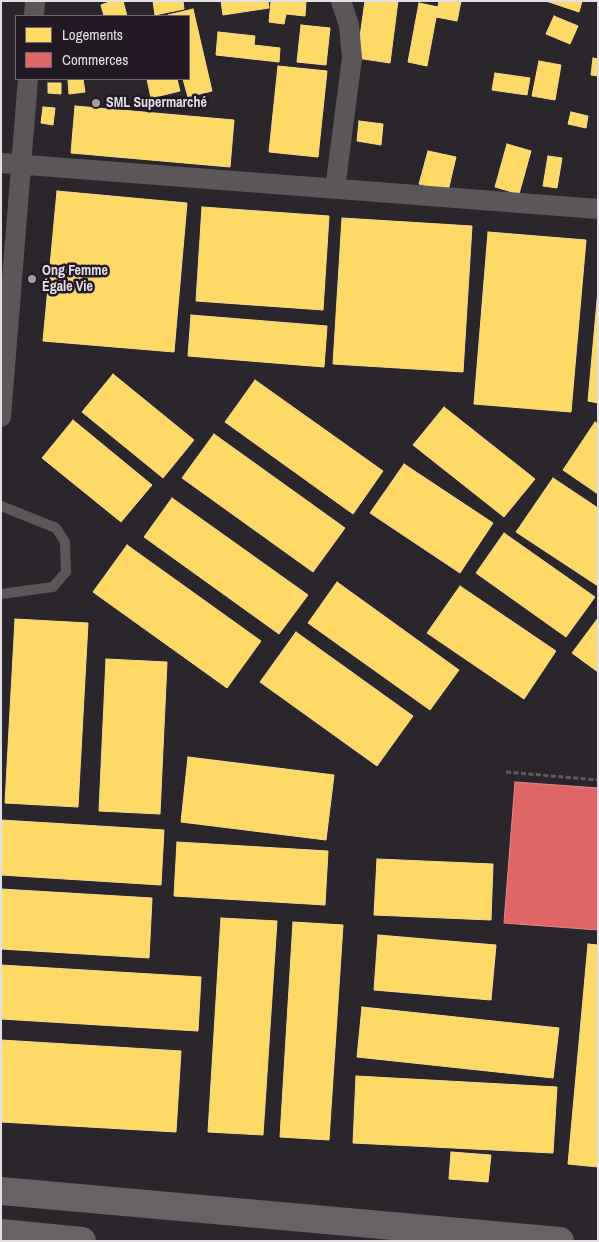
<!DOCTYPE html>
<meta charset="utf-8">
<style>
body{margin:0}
#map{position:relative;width:599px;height:1242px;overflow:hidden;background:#2b262b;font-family:"Archivo Narrow",sans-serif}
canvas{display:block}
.frame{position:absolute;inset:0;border:2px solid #e4dee5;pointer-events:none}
.legend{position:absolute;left:15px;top:15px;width:175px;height:65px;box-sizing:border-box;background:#231924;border:1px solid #706871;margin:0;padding:6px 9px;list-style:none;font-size:15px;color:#e4dee5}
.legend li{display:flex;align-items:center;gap:10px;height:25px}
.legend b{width:25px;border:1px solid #706871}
</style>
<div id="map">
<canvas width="599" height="1242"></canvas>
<div class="frame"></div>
<ul class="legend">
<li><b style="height:14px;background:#ffd966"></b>Logements</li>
<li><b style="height:14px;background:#e06666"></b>Commerces</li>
</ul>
</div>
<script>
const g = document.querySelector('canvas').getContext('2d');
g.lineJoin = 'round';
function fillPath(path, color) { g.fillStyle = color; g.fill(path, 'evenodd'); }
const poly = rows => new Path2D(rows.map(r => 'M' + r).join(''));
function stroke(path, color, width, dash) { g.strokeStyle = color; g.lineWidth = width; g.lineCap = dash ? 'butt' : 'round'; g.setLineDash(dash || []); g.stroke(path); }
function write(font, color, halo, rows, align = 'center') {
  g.font = font + ' "Archivo Narrow",sans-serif'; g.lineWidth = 5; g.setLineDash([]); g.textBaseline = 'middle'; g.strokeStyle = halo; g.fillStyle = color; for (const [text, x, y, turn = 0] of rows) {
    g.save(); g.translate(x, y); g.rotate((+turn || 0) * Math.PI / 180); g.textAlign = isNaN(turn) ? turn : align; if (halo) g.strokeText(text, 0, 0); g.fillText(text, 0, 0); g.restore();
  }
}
const homes = poly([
 [112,1,123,1,127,16,104,16,101,5,112,1],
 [153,1,183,1,184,9,155,15,153,1],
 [221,1,268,1,269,8,223,15,221,1],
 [271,1,306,1,305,16,286,14,284,24,269,22,271,1],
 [365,1,398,1,390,63,357,58,365,1],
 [439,1,461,1,457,21,436,17,439,1],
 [546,1,582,1,579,12,546,1],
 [419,3,438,7,427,66,408,62,419,3],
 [193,9,212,91,188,97,183,79,189,79,189,16,169,16,168,15,193,9],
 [554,16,578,26,570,44,546,34,554,16],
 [301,25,330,28,326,65,297,62,301,25],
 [218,32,255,36,254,45,280,48,279,62,216,55,218,32],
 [593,58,598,59,598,76,591,75,593,58],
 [539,61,561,65,555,100,532,96,539,61],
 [278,66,327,71,318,157,269,152,278,66],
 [495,73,530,78,527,95,492,90,495,73],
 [83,79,85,92,69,94,68,80,83,79],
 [147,79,177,79,180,91,151,98,147,79],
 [48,83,61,83,61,94,48,93,48,83],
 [75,106,234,120,230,167,71,153,75,106],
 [43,107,55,108,53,125,41,123,43,107],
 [571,112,588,116,586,128,568,124,571,112],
 [359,121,383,124,381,145,357,141,359,121],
 [507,144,531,151,519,194,495,187,507,144],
 [428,151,456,157,448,191,419,184,428,151],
 [548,156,562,158,557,188,543,186,548,156],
 [57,191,187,203,174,352,43,341,57,191],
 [202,207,329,216,323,310,196,301,202,207],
 [342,218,472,226,463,372,333,364,342,218],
 [488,232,586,240,571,412,474,404,488,232],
 [598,290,598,403,588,401,598,290],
 [191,315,327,326,324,367,188,356,191,315],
 [113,374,194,440,163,478,82,412,113,374],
 [255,380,383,471,353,514,225,422,255,380],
 [444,407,535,479,504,517,413,445,444,407],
 [73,420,152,485,121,522,42,458,73,420],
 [595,422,598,424,598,494,563,470,595,422],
 [214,434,345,528,313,572,182,478,214,434],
 [404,464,493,523,460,573,370,513,404,464],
 [553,478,598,508,598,586,516,532,553,478],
 [172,498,308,595,279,634,144,537,172,498],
 [504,533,595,597,566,637,476,573,504,533],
 [127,545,261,641,227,688,93,592,127,545],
 [337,582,459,670,430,710,308,623,337,582],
 [460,586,556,651,524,699,427,633,460,586],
 [598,618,598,672,572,653,598,618],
 [15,619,88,623,78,807,5,803,15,619],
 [296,632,413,716,377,766,260,682,296,632],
 [106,659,167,662,160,814,99,811,106,659],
 [188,757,334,775,326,840,181,822,188,757],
 [1,820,164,830,161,885,1,875,1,820],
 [177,842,328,851,325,905,174,896,177,842],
 [377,859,493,864,491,920,374,915,377,859],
 [1,889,152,898,149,958,1,949,1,889],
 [221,918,277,921,263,1135,208,1132,221,918],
 [293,922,343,925,329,1140,280,1137,293,922],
 [378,935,496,945,491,1000,374,990,378,935],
 [588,944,598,945,598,1167,568,1164,588,944],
 [1,965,201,977,198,1031,1,1019,1,965],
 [362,1007,559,1028,553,1078,357,1057,362,1007],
 [1,1040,181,1051,176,1132,1,1122,1,1040],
 [356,1076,557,1087,553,1153,353,1143,356,1076],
 [451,1152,491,1155,488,1182,449,1179,451,1152]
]);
fillPath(homes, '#ffd966');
stroke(homes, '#f7da8c', 1);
const shops = poly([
 [515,782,598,788,598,930,504,923,515,782]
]);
fillPath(shops, '#e06666');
stroke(shops, '#e18a8c', 1);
stroke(poly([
 [506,772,598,780]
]), '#615d5f', 3, [5, 2.5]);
stroke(poly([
 [1,506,56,528,65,542,66,572,53,587,1,594]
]), '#5b5758', 10);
stroke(poly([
 [34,16,35,1],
 [1,163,598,209],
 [335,189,352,58,349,25,341,1],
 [1,417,28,79]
]), '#5b5758', 20);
stroke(poly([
 [1,1191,560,1241],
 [1,1233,82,1241]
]), '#676263', 28);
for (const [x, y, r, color] of [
 [96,103,5,"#a39ea4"],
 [32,279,5,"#a39ea4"]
]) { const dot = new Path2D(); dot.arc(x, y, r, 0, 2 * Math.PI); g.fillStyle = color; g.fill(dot); stroke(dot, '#231924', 2); }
write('bold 14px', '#e4dee5', '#231924', [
 ["SML Supermarché",106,103],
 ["Ong Femme",42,271],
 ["Égale Vie",42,287]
], 'left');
</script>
